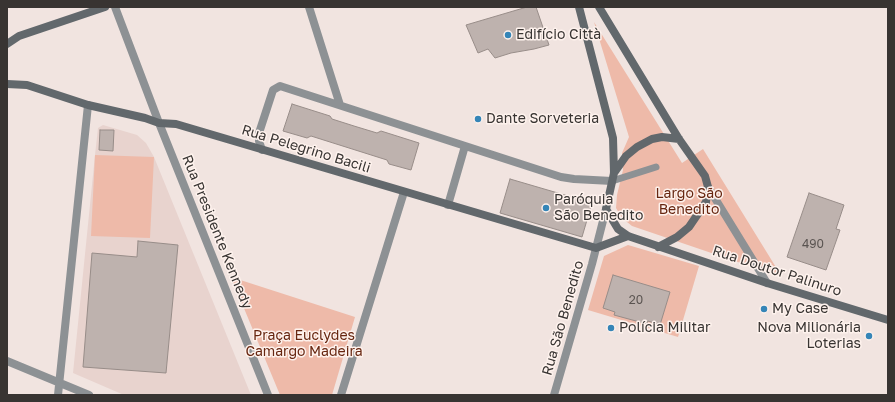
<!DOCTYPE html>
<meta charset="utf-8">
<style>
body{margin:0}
#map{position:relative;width:895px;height:402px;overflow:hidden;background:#f1e4e0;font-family:"Golos Text",sans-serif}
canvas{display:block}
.frame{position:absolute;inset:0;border:8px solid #383432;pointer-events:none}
</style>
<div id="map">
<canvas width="895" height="402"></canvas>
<div class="frame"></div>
</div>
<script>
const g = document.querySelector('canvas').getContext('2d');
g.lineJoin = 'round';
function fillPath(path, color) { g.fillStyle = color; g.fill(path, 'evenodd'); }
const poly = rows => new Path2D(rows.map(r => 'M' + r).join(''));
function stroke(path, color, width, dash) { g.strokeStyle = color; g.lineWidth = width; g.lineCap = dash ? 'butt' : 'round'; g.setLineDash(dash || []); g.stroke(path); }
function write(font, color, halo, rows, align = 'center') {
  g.font = font + ' "Golos Text",sans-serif'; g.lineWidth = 3; g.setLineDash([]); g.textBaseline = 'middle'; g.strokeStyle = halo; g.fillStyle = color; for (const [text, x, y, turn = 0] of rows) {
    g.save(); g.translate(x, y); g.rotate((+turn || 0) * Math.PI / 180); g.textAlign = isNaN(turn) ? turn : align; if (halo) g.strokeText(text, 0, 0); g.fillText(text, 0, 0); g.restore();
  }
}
fillPath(poly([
 [103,125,137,135,146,143,154,157,251,395,124,395,73,373,95,155,98,128]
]), '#e8d3ce');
fillPath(poly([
 [594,22,682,163,703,149,782,277,632,226,622,218,616,208,617,195,623,170,622,153,629,137],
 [95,155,154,157,150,238,91,236],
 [628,245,699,266,678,337,588,310,604,256],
 [231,277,355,317,332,395,280,395]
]), '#eebaa9');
const building = poly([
 [527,7,536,7,549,45,534,49,511,53,495,58,488,49,478,53,466,25,527,7],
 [292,104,330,116,332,119,354,126,377,133,381,131,419,143,411,170,389,164,387,160,311,136,307,138,283,131,292,104],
 [100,130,114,130,113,151,99,150,100,130],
 [510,179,592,203,582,237,500,213,510,179],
 [809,193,844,205,836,229,840,230,826,270,787,257,809,193],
 [138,241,178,245,166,373,83,367,92,253,137,257,138,241],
 [613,275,670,292,660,325,648,321,647,324,614,315,615,312,603,308,613,275]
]);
fillPath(building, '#beb2ae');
stroke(building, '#988d89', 1);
stroke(poly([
 [612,181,656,167]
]), '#8d9194', 7);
stroke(poly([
 [115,7,159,123,268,395],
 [309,7,340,105],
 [262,150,259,141,259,133,273,90,280,86,561,177,574,179,612,181],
 [708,187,767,283],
 [448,205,465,146],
 [7,361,89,395],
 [58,395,88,105],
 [341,395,404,192],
 [554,395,592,264,606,209]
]), '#8d9194', 8);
stroke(poly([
 [579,7,613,138,614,173,606,209,618,229,628,236,767,283,888,320],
 [599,7,679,139,705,176,708,187,706,202,689,227,677,237,658,247],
 [7,44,19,36,105,7],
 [7,84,27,85,88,105,145,118,159,123,176,124,596,248,628,236],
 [614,173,626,156,637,147,652,139,662,137,679,139]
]), '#62686c', 8);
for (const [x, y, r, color] of [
 [508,35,4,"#3585b7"],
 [478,119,4,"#3585b7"],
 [546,208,4,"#3585b7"],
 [764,309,4,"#3585b7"],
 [611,328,4,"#3585b7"],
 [869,336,4,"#3585b7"]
]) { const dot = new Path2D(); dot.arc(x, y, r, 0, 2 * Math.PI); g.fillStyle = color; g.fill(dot); stroke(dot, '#fef2ed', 1.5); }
write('12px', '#5a5451', null, [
 ["490",813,244],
 ["20",636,300]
]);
write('14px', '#383432', '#fef2ed', [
 ["Edifício Città",516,35],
 ["Dante Sorveteria",486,119],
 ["Paróquia",554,200],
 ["São Benedito",554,216],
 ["My Case",772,309],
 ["Polícia Militar",619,328],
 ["Nova Milionária",861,328,"right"],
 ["Loterias",861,344,"right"]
], 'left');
write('14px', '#383432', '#fef2ed', [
 ["Rua Pelegrino Bacili",306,149,17],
 ["Rua Presidente Kennedy",217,232,68],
 ["Rua Doutor Palinuro",777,271,18],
 ["Rua São Benedito",563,318,-74]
]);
write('14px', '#672610', '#fef2ed', [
 ["Largo São",689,194],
 ["Benedito",689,210],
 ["Praça Euclydes",304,336],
 ["Camargo Madeira",304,352]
]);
</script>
